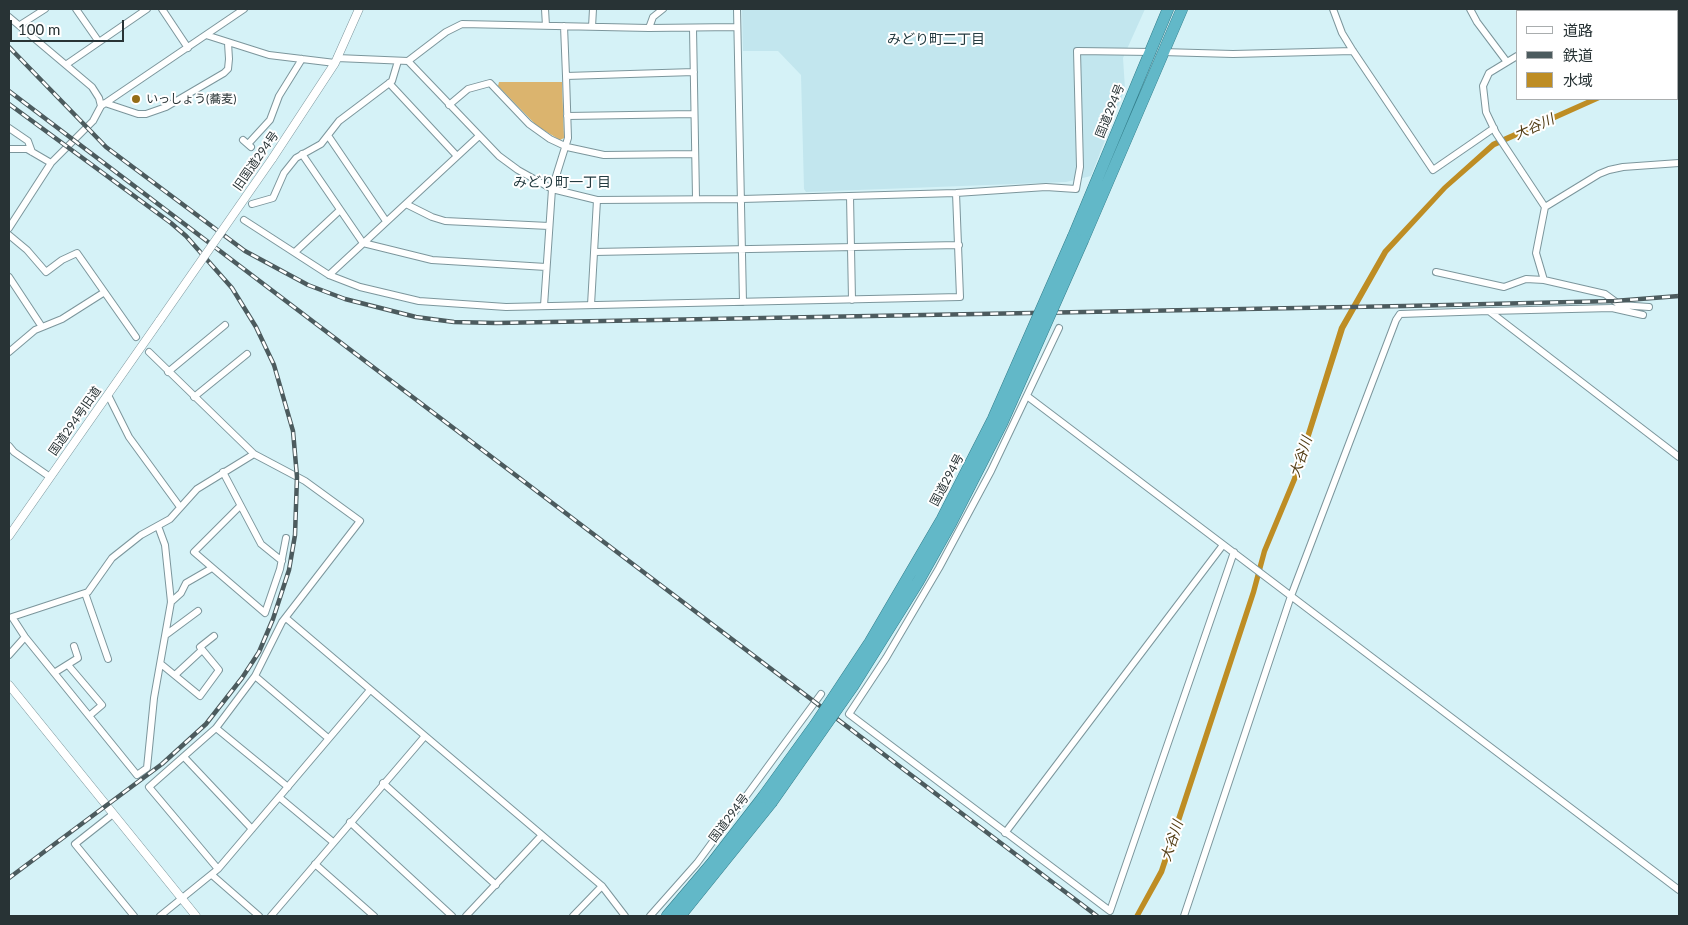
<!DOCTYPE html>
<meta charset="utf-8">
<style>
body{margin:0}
#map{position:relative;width:1688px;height:925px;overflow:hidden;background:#d5f2f7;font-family:Lato,"Noto Sans JP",sans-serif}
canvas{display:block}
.frame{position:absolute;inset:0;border:10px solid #283335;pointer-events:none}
.legend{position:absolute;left:1516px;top:10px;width:162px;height:90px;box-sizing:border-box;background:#fff;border:1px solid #a9adae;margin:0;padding:6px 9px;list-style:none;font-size:15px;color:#283335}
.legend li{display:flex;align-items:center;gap:10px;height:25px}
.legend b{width:25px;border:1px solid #a9adae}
.scale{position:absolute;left:10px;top:20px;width:114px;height:22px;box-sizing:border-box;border:2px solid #283335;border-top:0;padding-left:6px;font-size:15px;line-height:18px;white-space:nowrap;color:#283335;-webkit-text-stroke:4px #fff;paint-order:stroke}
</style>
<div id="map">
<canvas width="1688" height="925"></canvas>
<div class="frame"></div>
<ul class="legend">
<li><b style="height:6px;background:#fff"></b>道路</li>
<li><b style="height:6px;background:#4c5b5e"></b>鉄道</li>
<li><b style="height:14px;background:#be8d24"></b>水域</li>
</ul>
<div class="scale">100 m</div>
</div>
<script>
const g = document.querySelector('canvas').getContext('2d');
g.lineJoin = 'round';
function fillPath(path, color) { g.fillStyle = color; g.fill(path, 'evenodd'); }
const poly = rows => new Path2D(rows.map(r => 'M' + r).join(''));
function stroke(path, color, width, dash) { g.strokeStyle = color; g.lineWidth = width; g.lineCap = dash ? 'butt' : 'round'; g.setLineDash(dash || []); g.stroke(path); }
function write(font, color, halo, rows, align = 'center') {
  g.font = font + ' Lato,"Noto Sans JP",sans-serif'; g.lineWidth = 4; g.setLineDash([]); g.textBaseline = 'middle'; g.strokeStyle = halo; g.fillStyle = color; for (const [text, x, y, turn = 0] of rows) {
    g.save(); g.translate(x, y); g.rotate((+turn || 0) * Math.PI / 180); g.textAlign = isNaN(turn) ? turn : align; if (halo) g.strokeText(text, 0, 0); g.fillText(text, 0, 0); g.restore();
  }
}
fillPath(poly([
 [742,9,1145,9,1123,58,1125,89,1091,176,1066,182,806,192,804,189,801,75,778,51,743,51]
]), '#c2e6ee');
fillPath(poly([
 [499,82,562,82,564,138,560,140,537,126,498,86]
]), '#dbb46e');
fillPath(poly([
 [1589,99,1602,99,1495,147,1447,189,1388,253,1345,329,1297,480,1267,552,1256,593,1164,873,1140,916,1134,916,1159,870,1251,591,1262,550,1292,478,1339,327,1383,250,1443,186,1492,142]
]), '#be8d24');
stroke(poly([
 [1677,77,1679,77]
]), '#be8d24', 14);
const minor = poly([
 [76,9,99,42],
 [162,9,188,48],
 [545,9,546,26],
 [737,9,743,302],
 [1333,9,1342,33,1353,51,1433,170,1494,128],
 [1470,9,1477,22,1507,62],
 [1601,9,1620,11],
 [9,17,92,87,99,98,101,106],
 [1677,19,1679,19],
 [20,25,45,9],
 [564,26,566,76],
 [592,27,593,9],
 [649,28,653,17,663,9],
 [693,28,696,198],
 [206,35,269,55,335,63],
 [1162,52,1233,54,1353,51],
 [1517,56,1489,73,1483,86,1486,112,1496,133,1545,207,1599,174,1609,170,1623,167,1679,163],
 [337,58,408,61,446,32,462,24,649,28,737,27],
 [408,61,499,156,518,170,552,189,597,200,742,199,956,193,1046,187,1076,189,1080,167,1077,51,1152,52],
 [67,64,147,9],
 [389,83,457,156],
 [105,103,138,114,146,114,166,107,224,73,228,69,229,59,228,43],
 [449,105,468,89,490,83,529,124,550,139,567,147,604,155,695,154],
 [567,116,694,114],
 [9,128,28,141,32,152],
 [329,137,386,221],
 [243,140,251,147],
 [248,144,270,120,279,96,302,59],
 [9,149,27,149,51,163],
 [302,154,363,243,432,260,546,267],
 [850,196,852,300],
 [252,204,273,198,284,173,296,158,321,144,339,121,392,81,398,61],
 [406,204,432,217,445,221,549,226],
 [244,220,329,275,360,287,419,301,506,307,960,297,956,193],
 [9,228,51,163,93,121,101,106,244,9],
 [9,235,27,250,46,272,62,260,77,253,136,337],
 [295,252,340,210],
 [594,252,959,245],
 [1436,272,1504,287,1526,279,1544,280,1536,253,1545,207],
 [329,275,479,136],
 [9,277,42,327],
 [1544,280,1605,294,1620,305,1649,307],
 [591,305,597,200],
 [544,306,552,189,568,138,566,76,694,72],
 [1489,311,1612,308,1643,315],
 [1059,328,991,471,939,568,886,658,849,714,1110,911,1234,552],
 [9,352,35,330,62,319,103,293],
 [149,352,254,454,305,481,360,521,282,622,255,676,216,728,149,787,218,869],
 [168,372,225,325],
 [108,395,129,437,180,507],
 [1027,396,1679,890],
 [194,397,247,354],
 [9,446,14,452,50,477],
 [223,472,261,544,282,561],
 [240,506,194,552,265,613,280,569,286,538],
 [158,526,165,545,171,602,154,698,147,768,137,775,25,637,12,617,88,592,112,558,141,535,170,519,197,489,254,454],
 [85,593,108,659],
 [171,602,181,593,186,583,212,568],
 [286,618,602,886,625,916],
 [167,634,198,611],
 [9,655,25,637],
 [161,664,200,696,219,670,200,647,214,636],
 [68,665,102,705,89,716],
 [54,673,78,658,74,646],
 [175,675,202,650],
 [255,676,328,738],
 [216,728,288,787],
 [185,758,252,829],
 [383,783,496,885],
 [279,797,333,842],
 [113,814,75,844,134,916],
 [350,822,452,916],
 [1005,833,1223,545],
 [315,864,374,916],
 [212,875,259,916],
 [160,916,218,869,370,690],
 [271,916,425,736],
 [466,916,541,836],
 [573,916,602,886],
 [650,916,697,863,821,694],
 [1184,916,1291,596,1396,320,1400,314,1489,311,1679,457]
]);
const tertiary = poly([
 [272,159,335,63,359,9],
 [9,536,160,320],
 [9,685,196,916]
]);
const trunk = poly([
 [1073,237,1168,9],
 [1083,240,1182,9],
 [667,916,712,863,763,797],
 [680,916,771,803]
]);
stroke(minor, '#7c969c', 8);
stroke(tertiary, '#7c969c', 9);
stroke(trunk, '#347e8b', 12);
stroke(minor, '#fff', 6);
stroke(tertiary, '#fff', 8);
stroke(trunk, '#62b8c8', 11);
const rail = poly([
 [9,47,106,147,245,251,308,285,345,299,416,317,454,322,496,323,1405,306,1614,301,1679,296],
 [9,91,1097,916],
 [9,104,171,223,186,236,232,288,256,327,274,365,293,431,297,477,295,535,289,570,273,619,259,652,242,678,206,724,162,764,9,878]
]);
stroke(rail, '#4c5b5e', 4.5);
stroke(rail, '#fff', 2.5, [8]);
const tertiaryBridge = poly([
 [160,320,272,159]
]);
const trunkBridge = poly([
 [763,797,815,725,870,642,942,519,993,419,1073,237],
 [771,803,853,686,918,582,951,523,1002,423,1083,240]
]);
stroke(tertiaryBridge, '#7c969c', 9, []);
stroke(trunkBridge, '#347e8b', 12, []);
stroke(tertiaryBridge, '#fff', 8);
stroke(trunkBridge, '#62b8c8', 11);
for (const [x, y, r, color] of [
 [136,99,5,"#956d17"]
]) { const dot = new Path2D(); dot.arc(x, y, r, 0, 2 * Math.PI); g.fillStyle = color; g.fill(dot); stroke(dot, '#fff', 2); }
write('12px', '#283335', '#fff', [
 ["いっしょう(蕎麦)",146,99]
], 'left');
write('12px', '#283335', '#fff', [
 ["国道294号",1110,111,-68],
 ["旧国道294号",256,161,-55],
 ["国道294号旧道",75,421,-55],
 ["国道294号",947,480,-62],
 ["国道294号",729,818,-53]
]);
write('14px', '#243b40', '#fff', [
 ["みどり町二丁目",936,39],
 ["みどり町一丁目",562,182]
]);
write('italic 14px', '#523d15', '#fff', [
 ["大谷川",1534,127,-24],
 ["大谷川",1301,457,-72],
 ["大谷川",1172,841,-72]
]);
</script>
